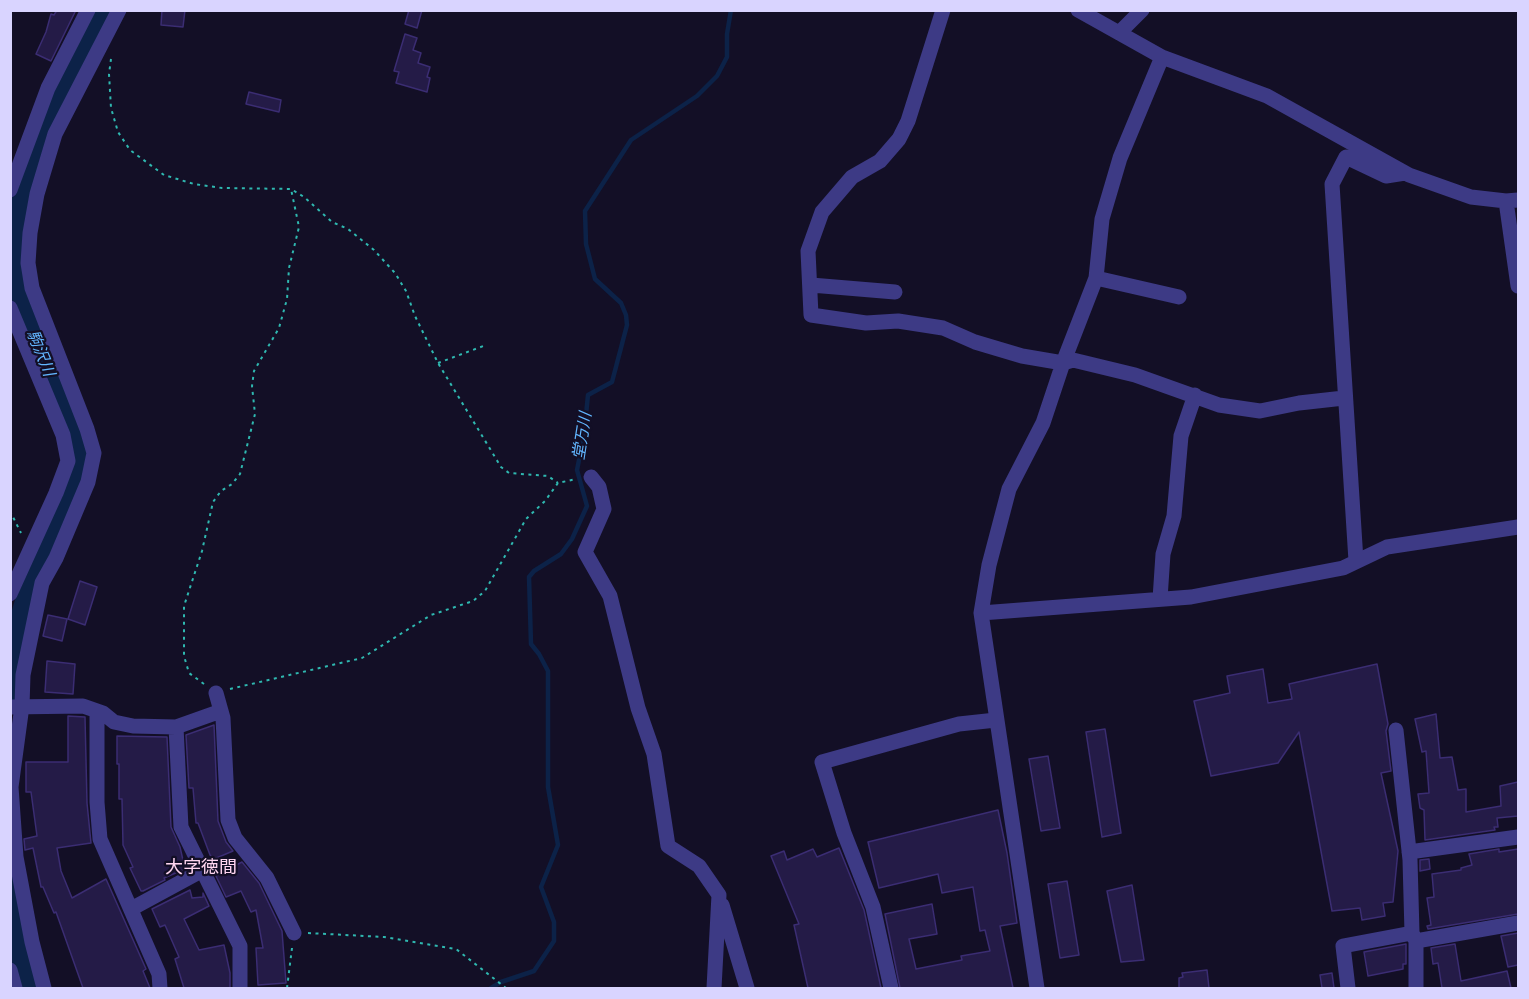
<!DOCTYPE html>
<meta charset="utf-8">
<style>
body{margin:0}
#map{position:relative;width:1529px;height:999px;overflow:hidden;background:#130f26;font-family:Commissioner,sans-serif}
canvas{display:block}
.frame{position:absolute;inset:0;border:12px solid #d9d4ff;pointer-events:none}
</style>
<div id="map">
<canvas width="1529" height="999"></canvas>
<div class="frame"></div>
</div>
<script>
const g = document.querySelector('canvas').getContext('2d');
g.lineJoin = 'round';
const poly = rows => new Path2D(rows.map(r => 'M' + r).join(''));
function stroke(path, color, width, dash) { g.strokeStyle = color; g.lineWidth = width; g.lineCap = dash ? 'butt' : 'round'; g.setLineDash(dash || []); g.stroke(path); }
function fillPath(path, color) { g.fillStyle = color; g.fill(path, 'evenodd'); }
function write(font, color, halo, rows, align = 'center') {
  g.font = font + ' Commissioner,"Noto Sans JP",sans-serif'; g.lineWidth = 4.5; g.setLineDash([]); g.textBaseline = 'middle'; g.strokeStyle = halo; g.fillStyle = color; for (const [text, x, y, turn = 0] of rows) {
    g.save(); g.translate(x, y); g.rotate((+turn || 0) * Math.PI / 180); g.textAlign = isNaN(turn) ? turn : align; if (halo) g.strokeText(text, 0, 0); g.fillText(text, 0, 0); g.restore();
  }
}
stroke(poly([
 [491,988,501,982,534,971,554,941,554,922,541,887,558,845,548,787,548,671,539,654,531,644,529,577,534,571,561,554,572,539,587,506,577,470,584,435,588,395,612,382,627,325,626,315,621,303,595,279,586,244,585,211,631,140,697,96,717,76,727,57,727,34,731,10]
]), '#0c2248', 4.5);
stroke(poly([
 [10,699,20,628,52,523,77,478,75,431,39,351,14,277,19,220,29,175,44,127,105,10],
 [10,884,17,945,28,988]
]), '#0c2248', 26);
const building = poly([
 [57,10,76,10,51,61,36,54,46,32,51,14,54,15,57,10],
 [162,10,185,10,183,27,161,25,162,10],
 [409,10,422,10,417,28,405,24,409,10],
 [405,34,417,38,413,50,421,53,418,63,430,67,427,77,430,78,427,92,396,83,399,72,394,71,405,34],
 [249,92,281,100,279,112,246,104,249,92],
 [80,581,97,587,85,625,68,619,80,581],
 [48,615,67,619,62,641,43,636,48,615],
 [47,661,75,664,73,694,45,692,47,661],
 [1377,664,1388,724,1386,731,1391,771,1381,773,1398,851,1393,902,1383,903,1385,916,1362,920,1360,908,1332,911,1299,732,1278,763,1211,776,1194,701,1230,693,1227,676,1263,669,1268,703,1292,699,1289,684,1377,664],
 [1436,714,1440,758,1452,757,1458,790,1466,789,1466,812,1501,806,1500,786,1518,782,1518,816,1497,818,1498,827,1494,827,1495,830,1425,840,1424,810,1420,808,1418,794,1429,793,1426,751,1422,752,1415,719,1436,714],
 [68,716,85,717,87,803,91,843,57,848,61,871,72,898,106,879,146,969,143,971,150,988,83,988,56,912,54,913,43,887,41,887,33,848,25,850,24,839,37,836,31,792,26,792,26,762,68,762,68,716],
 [214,725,218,821,226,842,233,851,214,859,210,855,198,823,196,823,193,788,189,788,186,735,214,725],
 [1105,729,1121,833,1102,837,1086,732,1105,729],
 [117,736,167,737,171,827,180,847,185,869,164,878,165,880,143,891,141,891,130,868,133,867,123,845,122,799,119,799,119,764,117,764,117,736],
 [1048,756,1060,828,1041,831,1029,759,1048,756],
 [998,810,1007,853,1017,923,1000,926,1013,988,900,988,885,914,932,904,937,934,909,939,916,969,962,960,961,956,990,951,985,930,980,931,973,887,942,893,938,874,879,888,868,842,998,810],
 [839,848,864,910,881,988,808,988,794,925,799,924,771,856,784,851,787,860,813,849,817,857,839,848],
 [1499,849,1499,852,1518,849,1518,914,1428,929,1427,926,1431,925,1427,898,1434,897,1432,874,1461,870,1461,868,1472,865,1469,854,1499,849],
 [1429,859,1430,869,1420,871,1420,860,1429,859],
 [242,862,259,883,282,931,286,983,258,985,256,948,263,948,256,910,251,912,241,891,226,897,216,876,242,862],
 [1067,881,1079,955,1060,958,1048,884,1067,881],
 [1132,885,1144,960,1121,962,1107,891,1132,885],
 [190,890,192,898,203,897,203,893,209,906,184,919,199,950,224,945,230,973,230,988,184,988,175,959,179,957,165,925,160,927,152,909,190,890],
 [1518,933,1518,965,1508,967,1501,936,1518,933],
 [1406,944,1406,964,1403,964,1403,969,1368,976,1364,952,1406,944],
 [1455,944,1461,981,1507,971,1511,988,1442,988,1438,963,1433,964,1431,948,1455,944],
 [1207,970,1209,988,1179,988,1179,978,1183,977,1182,973,1207,970],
 [1332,973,1334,988,1322,988,1320,975,1332,973]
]);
fillPath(building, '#241b47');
stroke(building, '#3b2d73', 1.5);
stroke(poly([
 [111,59,109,74,111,108,118,132,130,150,164,175,194,184,222,188,291,189,304,197,332,222,348,229,374,250,395,273,406,291,415,316,438,363,501,467,509,473,548,476,558,483],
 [438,363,486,345],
 [10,511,21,533],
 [204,684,189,673,184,656,184,606,202,551,213,502,221,491,232,484,240,474,255,414,252,386,254,371,279,328,287,299,289,268,299,227,291,189],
 [230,689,362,658,431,615,473,601,485,591,526,519,545,501,558,483,576,479],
 [308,933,384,937,456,949,506,988],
 [287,988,292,948]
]), '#2fb8b0', 2, [3, 4.5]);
stroke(poly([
 [943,10,908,121,899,139,880,161,852,177,822,212,808,251,811,315,866,323,898,321,943,328,975,342,1022,356,1063,363,1073,360,1135,375,1219,405,1260,411,1299,403,1344,398],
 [1078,10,1162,57,1267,96,1409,175,1471,197,1506,201,1518,200],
 [1119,33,1142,10],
 [10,190,48,88,88,10],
 [1506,201,1518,286],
 [1096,278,1179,297],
 [811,285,895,292],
 [10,308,63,435,68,461,56,493,10,594],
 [591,477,599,487,604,509,585,552,610,596,638,708,654,754,668,846,699,866,719,895,714,988],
 [1356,561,1332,184,1346,157,1386,176,1405,173],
 [1160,599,1163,554,1174,516,1181,436,1195,395],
 [981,613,1191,597,1343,568,1387,547,1518,527],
 [216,693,223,718,228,820,235,838,267,878,294,933],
 [10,707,83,706,103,713,114,722,133,726,176,727,221,711],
 [97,711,97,802,100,839,159,974,160,988],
 [176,727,181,827,240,946,240,988],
 [1396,730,1410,860,1412,933,1416,941,1416,988],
 [1409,852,1518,837],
 [722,905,747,988],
 [131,909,203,870],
 [1416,941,1518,923],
 [10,970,15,988],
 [44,988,32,942,16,857,11,787,22,706,23,675,42,583,56,558,88,482,94,453,87,429,32,288,28,263,30,233,37,194,55,134,119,10],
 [891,988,873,907,844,833,822,762,959,724,996,720],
 [1037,988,981,613,989,565,1009,489,1043,423,1063,363,1096,278,1102,219,1120,158,1162,57],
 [1348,988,1343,946,1412,933]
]), '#3d3a85', 15);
write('italic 16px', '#62b6ff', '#130f26', [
 ["駒沢川",41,353,68],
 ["堂万川",582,436,-81]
]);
write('18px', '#ffd6f0', '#130f26', [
 ["大字徳間",201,867]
]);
</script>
